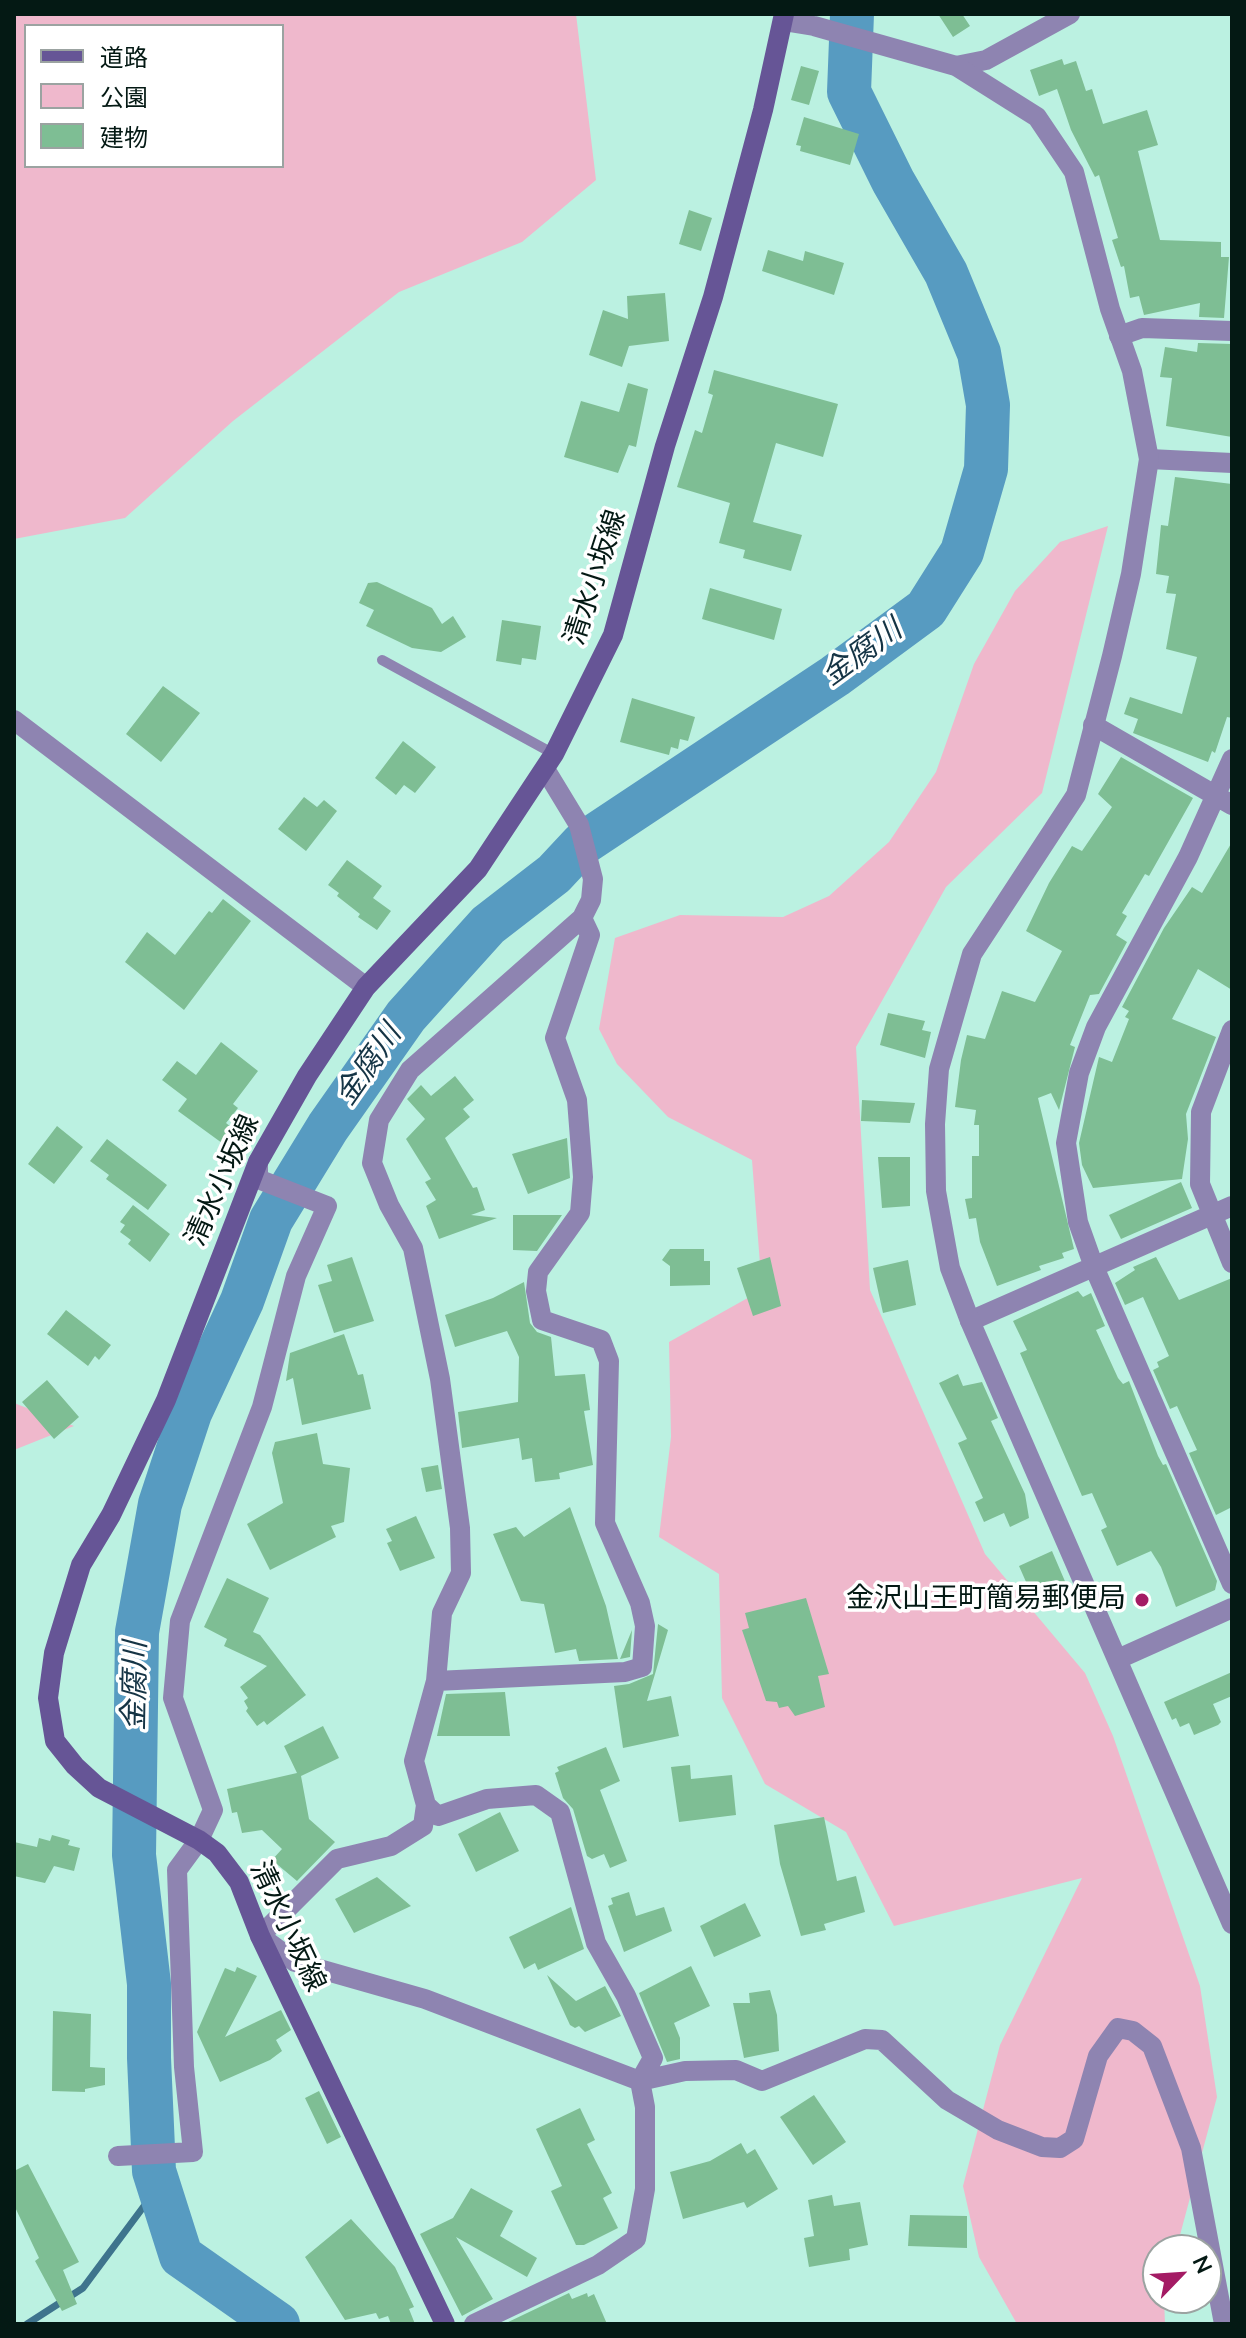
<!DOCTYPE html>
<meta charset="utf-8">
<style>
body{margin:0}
#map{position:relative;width:1246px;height:2338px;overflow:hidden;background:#bbf1e1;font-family:"Nunito Sans","Noto Sans JP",sans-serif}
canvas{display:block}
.frame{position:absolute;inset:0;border:16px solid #041914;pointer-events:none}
.legend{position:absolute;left:24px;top:24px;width:260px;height:144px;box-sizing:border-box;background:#fff;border:2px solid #9ba3a1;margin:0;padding:10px 14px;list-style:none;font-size:24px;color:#041914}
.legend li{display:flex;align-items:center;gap:16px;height:40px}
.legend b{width:40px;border:2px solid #9ba3a1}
.north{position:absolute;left:1142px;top:2234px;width:80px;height:80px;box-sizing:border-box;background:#fff;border:2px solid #9ba3a1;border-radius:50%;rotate:65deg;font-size:22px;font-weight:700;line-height:32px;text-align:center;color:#041914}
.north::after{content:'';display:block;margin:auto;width:28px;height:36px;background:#a41b64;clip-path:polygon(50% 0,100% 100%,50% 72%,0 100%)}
</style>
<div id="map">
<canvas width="1246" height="2338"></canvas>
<div class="frame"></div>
<ul class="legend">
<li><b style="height:10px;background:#665596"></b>道路</li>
<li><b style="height:22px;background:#efb8cc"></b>公園</li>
<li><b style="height:22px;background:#7ebe94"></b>建物</li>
</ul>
<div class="north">N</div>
</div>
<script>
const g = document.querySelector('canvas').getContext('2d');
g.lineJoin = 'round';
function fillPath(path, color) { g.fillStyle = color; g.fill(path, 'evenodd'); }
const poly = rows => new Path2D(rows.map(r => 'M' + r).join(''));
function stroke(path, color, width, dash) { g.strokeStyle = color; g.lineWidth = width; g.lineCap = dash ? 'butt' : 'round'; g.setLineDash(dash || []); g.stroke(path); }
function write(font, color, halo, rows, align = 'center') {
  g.font = font + ' "Nunito Sans","Noto Sans JP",sans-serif'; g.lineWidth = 7; g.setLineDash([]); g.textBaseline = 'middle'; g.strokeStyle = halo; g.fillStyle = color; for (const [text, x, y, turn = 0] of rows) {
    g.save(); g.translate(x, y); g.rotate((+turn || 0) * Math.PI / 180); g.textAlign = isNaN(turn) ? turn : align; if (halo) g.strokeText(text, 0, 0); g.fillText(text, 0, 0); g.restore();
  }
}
fillPath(poly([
 [14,14,576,14,596,180,522,242,399,292,233,421,125,518,14,539],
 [26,26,282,26,282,166,26,166],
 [1108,526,1042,793,946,887,856,1047,870,1290,985,1554,1085,1673,1113,1736,1200,1986,1217,2097,1176,2250,1158,2250,1158,2298,1164,2298,1165,2324,1017,2324,979,2257,963,2186,1000,2045,1082,1878,894,1926,846,1832,765,1784,722,1698,719,1574,659,1537,671,1437,669,1342,762,1290,752,1160,668,1117,617,1064,599,1029,615,938,680,915,783,917,829,896,889,842,936,772,974,664,1015,591,1060,542],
 [14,1403,74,1426,14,1450]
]), '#efb8cc');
stroke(poly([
 [27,2324,83,2288,150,2198,163,2207]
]), '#3e748d', 7);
stroke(poly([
 [278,2324,181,2256,154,2171,149,2058,149,1984,134,1855,137,1632,160,1504,190,1413,242,1301,271,1220,328,1127,406,1016,488,925,554,874,582,844,835,676,926,609,962,552,986,469,988,405,979,353,946,273,893,181,849,92,852,14]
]), '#579bc1', 44);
fillPath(poly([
 [938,14,962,14,970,26,953,37],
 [1062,59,1064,65,1076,61,1086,91,1092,89,1103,124,1147,110,1158,145,1138,151,1160,240,1221,242,1221,257,1229,257,1224,318,1199,317,1200,303,1144,315,1139,296,1130,298,1124,266,1121,267,1112,240,1118,238,1099,175,1095,177,1071,130,1057,89,1039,96,1030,70],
 [801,66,819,71,809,105,791,100],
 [804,117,859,134,850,165,800,151,801,146,796,145],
 [689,210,712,218,701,251,679,244],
 [768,250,803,261,805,251,844,263,834,295,762,271],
 [665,293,669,341,629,346,622,367,589,355,603,310,628,319,627,296],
 [1198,343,1232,344,1232,437,1166,426,1172,378,1160,377,1165,347,1197,352],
 [714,370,838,404,823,457,776,443,753,522,802,535,791,571,743,558,745,550,719,543,730,503,677,487,695,430,702,433,713,395,708,393],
 [628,383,648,389,636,447,629,445,618,473,564,457,581,401,619,412],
 [1175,477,1232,484,1232,718,1227,717,1215,753,1212,751,1208,762,1133,733,1138,719,1124,714,1130,697,1182,714,1197,657,1166,649,1176,594,1166,593,1169,576,1156,574,1161,525,1168,526],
 [377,582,432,608,442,624,453,616,466,637,441,652,412,648,366,626,374,610,359,603,368,583],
 [710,588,782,609,774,640,702,619],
 [502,620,541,626,536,660,522,658,521,665,496,661],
 [163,686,200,713,161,762,126,734],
 [632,698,695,717,688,741,680,739,678,749,671,747,669,755,620,742],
 [403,741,436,767,415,793,404,785,396,795,375,778],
 [1121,757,1193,798,1149,876,1145,874,1122,913,1127,916,1116,935,1127,942,1099,994,1090,995,1070,1045,1075,1047,1059,1110,1051,1093,1038,1098,1074,1249,1062,1253,1064,1258,1039,1266,1041,1270,997,1286,980,1242,976,1218,969,1219,965,1199,972,1198,972,1156,979,1156,979,1125,974,1125,976,1110,955,1107,961,1060,967,1035,985,1039,1002,991,1035,1002,1062,951,1026,931,1049,883,1072,846,1082,851,1112,807,1098,794],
 [304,797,317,807,324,800,337,811,306,851,278,829],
 [1232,842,1232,990,1198,969,1172,1019,1216,1037,1186,1114,1188,1139,1182,1179,1093,1188,1082,1165,1079,1143,1099,1057,1112,1062,1129,1019,1125,1017,1129,1011,1122,1007,1164,928,1192,887,1202,893],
 [347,860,382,886,373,898,391,911,377,930,358,917,360,914,337,896,339,893,328,885],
 [223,899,251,921,184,1010,125,962,147,932,175,955,209,911,212,913],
 [888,1013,925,1021,922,1030,931,1032,925,1058,880,1045],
 [221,1042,258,1071,233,1104,238,1108,226,1123,231,1127,222,1143,178,1111,187,1099,162,1080,177,1061,196,1075],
 [455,1076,474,1100,463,1109,470,1117,445,1138,473,1188,477,1187,485,1210,471,1215,497,1218,439,1239,426,1206,436,1200,425,1182,431,1179,406,1139,425,1119,407,1099,421,1085,431,1096],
 [862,1100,915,1103,910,1123,861,1121],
 [57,1126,83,1147,54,1184,28,1164],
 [567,1138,570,1178,528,1194,512,1154],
 [107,1139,167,1185,148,1210,106,1179,109,1175,90,1161],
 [878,1157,910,1157,910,1206,882,1208],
 [1181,1182,1192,1208,1121,1239,1109,1215],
 [133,1205,170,1234,150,1262,128,1244,131,1240,120,1232,125,1225,120,1222],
 [513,1215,562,1215,537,1251,513,1250],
 [670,1249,704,1249,704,1261,710,1261,710,1285,670,1286,670,1266,662,1260],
 [352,1257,374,1321,334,1333,318,1285,332,1281,327,1265],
 [770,1257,781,1306,753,1316,737,1268],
 [1156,1257,1179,1300,1232,1278,1232,1507,1216,1515,1189,1453,1197,1450,1177,1406,1170,1409,1153,1370,1159,1367,1157,1362,1169,1356,1143,1297,1125,1305,1115,1283,1135,1270,1133,1267],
 [908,1260,916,1305,883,1313,873,1268],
 [524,1282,530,1323,537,1332,551,1337,555,1376,585,1374,590,1410,584,1411,593,1465,559,1473,560,1479,535,1482,532,1458,522,1460,519,1438,462,1448,458,1412,518,1402,519,1357,507,1331,455,1347,445,1315,493,1298],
 [1078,1291,1083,1297,1091,1293,1105,1326,1096,1330,1118,1378,1123,1384,1129,1381,1158,1456,1163,1465,1166,1464,1217,1581,1215,1590,1176,1607,1161,1567,1151,1551,1117,1566,1101,1530,1107,1527,1092,1493,1082,1496,1020,1353,1027,1350,1013,1321],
 [66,1310,111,1345,99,1360,95,1356,88,1366,47,1334],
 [344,1334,358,1375,363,1374,371,1409,302,1425,293,1378,286,1381,290,1353],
 [958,1374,963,1386,982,1382,998,1418,991,1421,1025,1494,1029,1518,1010,1527,1004,1513,984,1522,975,1502,983,1498,958,1443,967,1439,939,1383],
 [47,1380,79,1417,54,1439,22,1402],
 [317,1433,323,1464,350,1468,344,1522,331,1526,336,1537,270,1570,247,1524,283,1503,272,1453,275,1442],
 [438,1465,442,1489,426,1492,421,1468],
 [570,1507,606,1606,618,1659,579,1661,576,1649,555,1653,544,1604,521,1601,493,1534,516,1527,524,1537],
 [416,1516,435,1558,400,1571,387,1543,392,1541,386,1529],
 [1052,1551,1070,1593,1052,1601,1049,1594,1034,1600,1019,1566],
 [227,1578,269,1598,253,1632,260,1635,306,1695,267,1725,264,1721,257,1726,246,1711,248,1708,244,1701,248,1698,240,1687,267,1666,224,1646,227,1639,204,1627],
 [806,1598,829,1674,818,1676,825,1707,795,1716,788,1706,779,1708,777,1702,766,1701,742,1630,749,1628,745,1613],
 [658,1624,668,1630,647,1701,671,1696,679,1736,623,1748,614,1686,629,1684,653,1674],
 [632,1630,630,1657,620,1659],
 [1232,1672,1232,1696,1213,1704,1221,1722,1218,1725,1194,1735,1189,1723,1180,1727,1176,1718,1172,1720,1164,1702],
 [505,1692,510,1736,437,1736,446,1694],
 [323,1726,339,1758,301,1776,309,1819,335,1842,297,1881,272,1860,282,1849,262,1830,242,1833,237,1812,232,1813,227,1789,297,1773,284,1746],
 [606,1747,620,1781,600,1790,627,1861,610,1868,604,1854,592,1859,587,1856,573,1809,563,1798,555,1773,559,1771,557,1767],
 [690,1765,691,1779,732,1775,736,1815,679,1822,671,1767],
 [500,1812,519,1851,476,1872,458,1834],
 [824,1817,837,1881,856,1876,865,1912,824,1924,826,1930,801,1936,780,1864,774,1825],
 [52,1835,70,1840,68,1845,80,1848,74,1871,54,1866,45,1883,14,1876,14,1842,37,1847,39,1838,50,1841],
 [377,1877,411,1906,354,1933,335,1899],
 [629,1892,636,1916,664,1907,672,1931,624,1952,608,1906,613,1904,611,1898],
 [745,1903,761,1936,714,1957,700,1926],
 [571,1907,584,1949,538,1970,535,1963,524,1969,509,1937],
 [691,1966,710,2006,674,2023,680,2038,680,2059,667,2062,639,1993],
 [237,1967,257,1976,225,2037,281,2010,291,2030,276,2040,282,2051,270,2060,220,2082,197,2032,225,1968,235,1972],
 [547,1975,576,2001,605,1986,621,2016,585,2032,579,2026,575,2028,570,2025],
 [770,1990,777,2015,779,2051,744,2058,733,2003,750,2003,749,1993],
 [53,2011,91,2014,90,2067,105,2068,105,2085,85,2089,85,2092,52,2091],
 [319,2091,341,2137,327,2144,305,2098],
 [814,2095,846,2142,813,2165,780,2117],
 [580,2108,595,2140,587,2144,612,2193,603,2198,618,2228,584,2245,576,2245,551,2191,562,2186,536,2129],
 [741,2143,747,2154,755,2149,778,2189,747,2208,744,2202,683,2219,670,2172,710,2161],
 [28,2164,79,2262,63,2270,77,2304,62,2311,35,2261,39,2258,14,2205,14,2171],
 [471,2188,513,2211,500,2236,537,2258,527,2277,456,2237,493,2299,462,2316,420,2234,453,2218],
 [832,2195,834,2206,860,2202,868,2245,849,2249,850,2260,809,2267,804,2238,814,2236,808,2200],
 [910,2215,967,2216,967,2248,908,2246],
 [351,2219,395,2267,414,2307,409,2309,415,2324,391,2324,388,2316,379,2319,376,2313,345,2320,305,2257],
 [569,2293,572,2299,587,2293,588,2297,594,2294,607,2324,504,2324]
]), '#7ebe94');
stroke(poly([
 [382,660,554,754]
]), '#8e84b1', 10);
stroke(poly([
 [956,66,986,60,1070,14],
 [1119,336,1142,328,1232,331],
 [1149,459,1232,463],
 [14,720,366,987],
 [1093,725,1232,805],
 [1232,759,1188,857,1096,1027,1079,1073,1066,1143,1078,1222,1094,1267,1232,1584],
 [545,769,579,825,593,879,591,900,582,918,410,1070,379,1120,372,1163,389,1205,413,1248,440,1379,460,1528,461,1573,442,1613,436,1681,414,1761,426,1805,423,1826,391,1846,337,1859,260,1936,295,1962,425,1999,640,2081,685,2071,736,2070,762,2081,865,2039,882,2040,947,2100,998,2130,1042,2147,1060,2148,1074,2139,1098,2056,1118,2028,1133,2031,1152,2046,1191,2148,1224,2324],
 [1232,1030,1201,1112,1200,1184,1232,1263],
 [970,1321,1232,1206],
 [1118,1659,1232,1608],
 [436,1681,625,1672,642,1667,645,1626,640,1603,605,1523,609,1361,601,1340,542,1320,536,1291,538,1272,580,1213,583,1177,577,1100,555,1038,590,935,582,918],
 [426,1805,438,1816,487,1799,536,1795,560,1812,596,1943,626,1996,653,2058,640,2081,645,2107,645,2189,636,2239,598,2265,474,2324],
 [118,2156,193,2152,184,2067,177,1870,199,1840,213,1810,173,1698,180,1621,262,1407,296,1276,327,1206,258,1179,258,1162]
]), '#8e84b1', 20);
stroke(poly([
 [783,21,814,26,956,66,1037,117,1074,172,1110,309,1132,371,1149,459,1131,574,1112,656,1076,795,972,954,939,1069,935,1124,936,1191,950,1268,970,1321,1232,1924]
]), '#8e84b1', 20);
stroke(poly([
 [445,2324,260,1936,239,1882,217,1853,199,1840,99,1788,75,1766,55,1741,48,1698,54,1653,81,1565,111,1515,166,1400,258,1162,307,1076,366,987,478,869,554,754,613,635,665,446,713,297,763,110,784,14]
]), '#665596', 20);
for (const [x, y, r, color] of [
 [1142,1600,8,"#a41b64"]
]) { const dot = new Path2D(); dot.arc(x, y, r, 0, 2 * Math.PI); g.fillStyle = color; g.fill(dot); stroke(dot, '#fff', 3); }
write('28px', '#041914', '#fff', [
 ["清水小坂線",597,578,-72],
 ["清水小坂線",224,1181,-66],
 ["清水小坂線",286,1927,65]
]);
write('28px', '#041914', '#fff', [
 ["金沢山王町簡易郵便局",1126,1600]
], 'right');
write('italic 30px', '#153445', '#fff', [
 ["金腐川",863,654,-36],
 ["金腐川",370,1066,-55],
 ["金腐川",137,1686,-89]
]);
</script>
